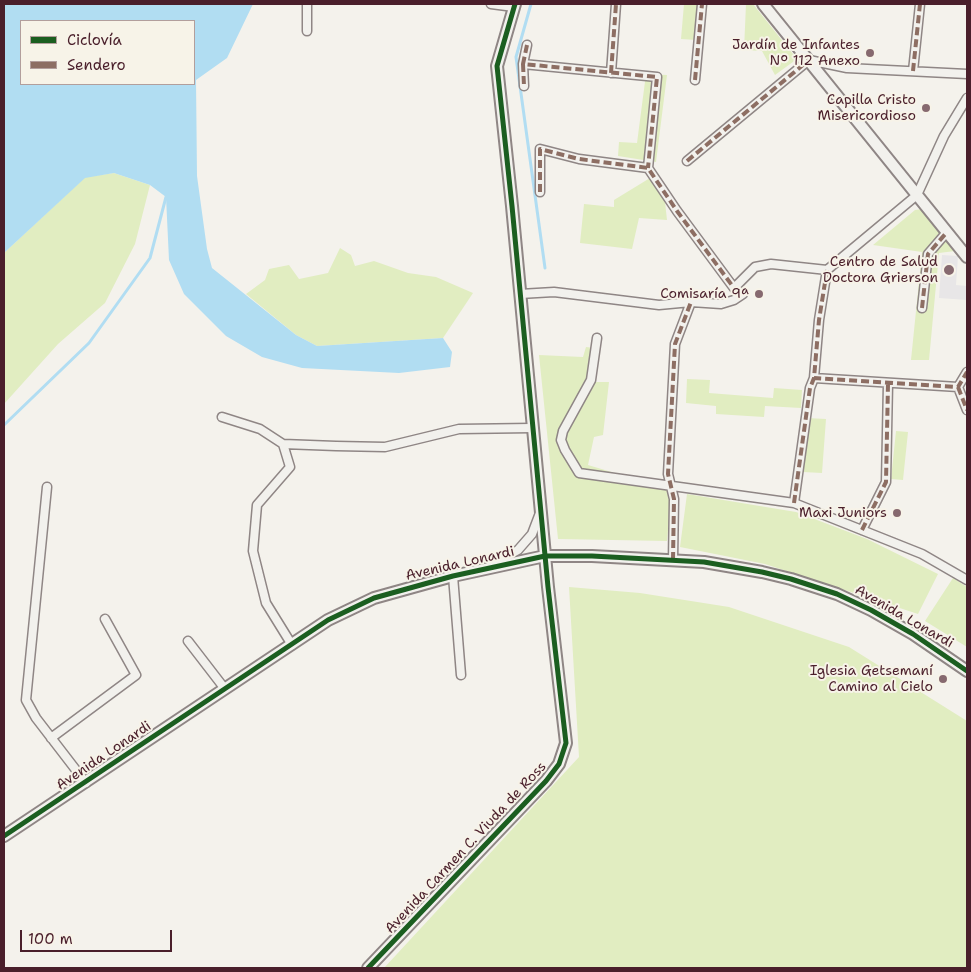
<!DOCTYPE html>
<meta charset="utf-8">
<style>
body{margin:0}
#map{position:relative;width:971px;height:972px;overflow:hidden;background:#f4f2ec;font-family:"Shantell Sans",sans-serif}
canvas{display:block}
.frame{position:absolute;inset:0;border:5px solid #4a1f2b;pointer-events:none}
.legend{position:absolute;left:20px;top:20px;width:175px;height:65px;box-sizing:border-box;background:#f7f3e8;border:1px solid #b29e9c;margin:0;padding:6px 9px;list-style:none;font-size:15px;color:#4a1f2b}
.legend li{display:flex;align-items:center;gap:10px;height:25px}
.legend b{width:25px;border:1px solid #b29e9c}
.scale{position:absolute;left:20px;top:930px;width:152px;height:22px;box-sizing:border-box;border:2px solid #4a1f2b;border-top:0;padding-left:6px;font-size:15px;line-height:18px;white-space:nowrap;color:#4a1f2b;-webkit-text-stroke:4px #f7f3e8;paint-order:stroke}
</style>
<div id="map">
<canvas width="971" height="972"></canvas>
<div class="frame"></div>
<ul class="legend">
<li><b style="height:6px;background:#1b5e20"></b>Ciclovía</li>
<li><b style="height:6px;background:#8d6e63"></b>Sendero</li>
</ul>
<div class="scale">100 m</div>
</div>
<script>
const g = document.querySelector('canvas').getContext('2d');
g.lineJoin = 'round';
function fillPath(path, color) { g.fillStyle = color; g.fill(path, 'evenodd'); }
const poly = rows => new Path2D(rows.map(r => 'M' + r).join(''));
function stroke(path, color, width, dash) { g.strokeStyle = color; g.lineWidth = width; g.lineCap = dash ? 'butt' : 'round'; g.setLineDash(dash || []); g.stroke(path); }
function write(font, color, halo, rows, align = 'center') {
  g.font = font + ' "Shantell Sans",sans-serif'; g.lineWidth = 4; g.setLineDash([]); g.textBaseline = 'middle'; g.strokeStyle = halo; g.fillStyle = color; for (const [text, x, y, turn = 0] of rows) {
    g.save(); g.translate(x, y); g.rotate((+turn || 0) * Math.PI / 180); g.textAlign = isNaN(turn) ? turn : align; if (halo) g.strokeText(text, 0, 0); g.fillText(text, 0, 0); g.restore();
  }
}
fillPath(poly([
 [942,255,958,256,956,285,967,286,967,300,939,298]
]), '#e8e6e7');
fillPath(poly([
 [684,4,699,4,696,40,681,39],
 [746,4,753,4,797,59,775,75,762,51,744,50],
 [646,74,667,75,656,162,618,156,619,142,637,143],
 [114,173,150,185,135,244,105,303,58,344,4,404,4,253,85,177],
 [650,178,665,202,667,220,639,218,632,249,580,243,584,204,614,207,614,200],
 [923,209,954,245,955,251,939,253,929,360,911,360,922,252,873,245,915,210],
 [340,248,351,255,355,266,374,261,408,273,436,277,473,293,443,338,317,346,296,335,246,294,265,280,269,269,289,265,299,279,328,273],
 [586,347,594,348,589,382,609,382,603,435,594,437,588,465,672,490,667,541,558,539,539,355,583,357],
 [687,379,710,380,709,393,773,398,774,388,802,390,801,408,765,406,764,417,716,414,716,406,686,403],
 [807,418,826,419,822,473,803,472],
 [896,431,908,432,903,480,891,479],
 [687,494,796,512,867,539,938,574,918,614,765,564,680,547],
 [953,578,967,587,967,647,925,621],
 [569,587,640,593,729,607,849,647,967,721,967,968,384,968,579,757]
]), '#e1edc1');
fillPath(poly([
 [4,4,253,4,227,58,196,80,197,176,207,249,212,268,296,335,317,346,443,338,452,352,450,367,399,373,302,368,262,357,226,336,184,294,169,260,166,197,150,185,114,173,85,178,4,253],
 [21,21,194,21,194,84,21,84]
]), '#b1ddf2');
stroke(poly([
 [531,4,516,57,545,268],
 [4,425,89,343,150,258,166,197]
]), '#b1ddf2', 3);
const minor = poly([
 [307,4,307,31],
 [491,4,514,7],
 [527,45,523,64,657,77,648,168],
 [523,64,524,86],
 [913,71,920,4],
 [611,73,616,4],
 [695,80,702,4],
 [687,161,809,60,847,68,967,74],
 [540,192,540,149,579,159,648,168,677,211,734,288],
 [827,270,819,320,814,378,958,387,967,372],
 [520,294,554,292,659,305,691,302,721,304,734,300,743,294,734,288,755,267,771,264,827,270,917,195,944,136,967,98],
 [922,308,928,254,947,232],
 [597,338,591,380,563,431,561,440,565,450,579,473,794,503,922,554,967,580],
 [958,387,967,410],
 [222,417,260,429,283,444,336,446,385,447,459,429,532,428],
 [283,444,290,467,257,505,253,551,266,603,292,645],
 [47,487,26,700,36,718,86,783],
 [794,503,810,388,814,378],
 [862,530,886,482,888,384],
 [673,560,674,499,668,474,675,344,691,302],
 [490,566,518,550,532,534,540,513],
 [453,576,461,675],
 [188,641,225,689],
 [51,738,136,675,105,619]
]);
const tertiary = poly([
 [763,4,967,257],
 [4,836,328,620,374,598,453,576,545,556,592,556,704,562,762,572,791,579,837,594,871,610,913,634,967,671],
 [368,968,546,781,559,764,566,743,548,587,512,206,497,66,515,4]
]);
stroke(minor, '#8f8685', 11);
stroke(tertiary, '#8f8685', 14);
stroke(minor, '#f2f1ed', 8);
stroke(tertiary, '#f2f1ed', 10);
stroke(poly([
 [527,45,523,64,657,77,648,168],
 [523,64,524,86],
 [913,71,920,4],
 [611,73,616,4],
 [695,80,702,4],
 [687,161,809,60],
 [540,192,540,149,579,159,648,168,677,211,734,288],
 [827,270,819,320,814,378,958,387,967,372],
 [922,308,928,254,947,232],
 [958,387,967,410],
 [794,503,810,388,814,378],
 [862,530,886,482,888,384],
 [673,560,674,499,668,474,675,344,691,302]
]), '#8d6e63', 4, [8, 4]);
stroke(poly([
 [4,836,328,620,374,598,453,576,545,556,592,556,704,562,762,572,791,579,837,594,871,610,913,634,967,671],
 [368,968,546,781,559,764,566,743,548,587,512,206,497,66,515,4]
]), '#1b5e20', 5);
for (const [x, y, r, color] of [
 [870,53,5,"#86696f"],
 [926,108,5,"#86696f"],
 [949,270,6,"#86696f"],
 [759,294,5,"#86696f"],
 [897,513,5,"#86696f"],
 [943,679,5,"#86696f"]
]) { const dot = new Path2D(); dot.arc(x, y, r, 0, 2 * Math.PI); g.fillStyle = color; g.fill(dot); stroke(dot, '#f7f3e8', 2); }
write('14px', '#4a1f2b', '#f7f3e8', [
 ["Jardín de Infantes",860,45],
 ["N° 112 Anexo",860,61],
 ["Capilla Cristo",916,100],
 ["Misericordioso",916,116],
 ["Centro de Salud",938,262],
 ["Doctora Grierson",938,278],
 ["Comisaría 9ª",749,294],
 ["Maxi Juniors",887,513],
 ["Iglesia Getsemaní",933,671],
 ["Camino al Cielo",933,687]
], 'right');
write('14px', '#4a1f2b', '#f7f3e8', [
 ["Avenida Lonardi",460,564,-13],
 ["Avenida Lonardi",904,617,30],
 ["Avenida Lonardi",104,756,-34],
 ["Avenida Carmen C. Viuda de Ross",466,848,-47]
]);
</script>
